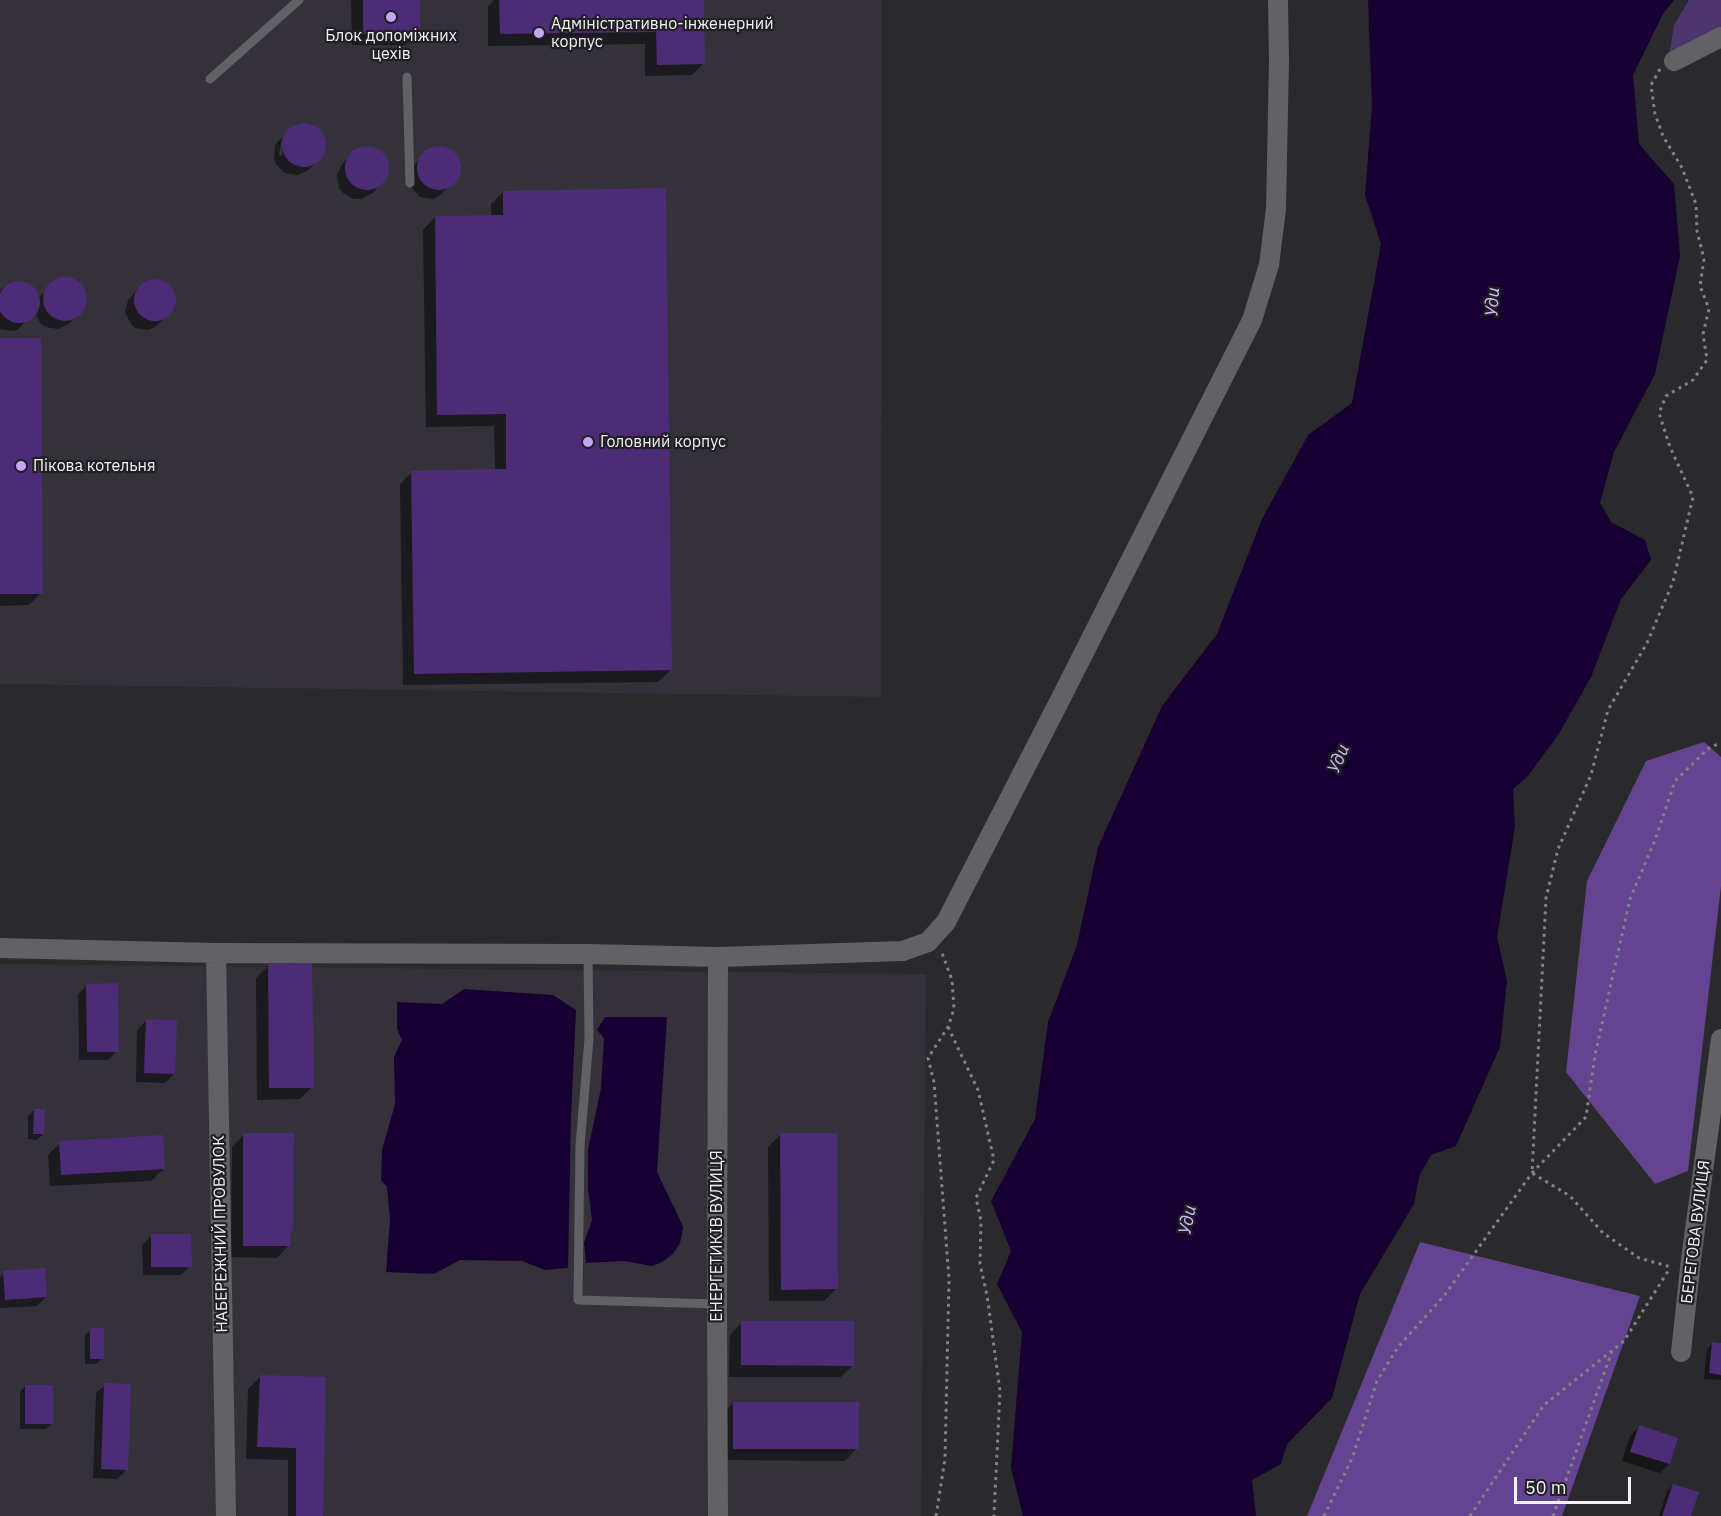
<!DOCTYPE html>
<meta charset="utf-8">
<style>
body{margin:0}
#map{position:relative;width:1721px;height:1516px;overflow:hidden;background:#2a292c;font-family:"IBM Plex Sans",sans-serif}
canvas{display:block}
.scale{position:absolute;left:1514px;top:1477px;width:117px;height:27px;box-sizing:border-box;border:3px solid #f2f1f3;border-top:0;padding-left:8px;font-size:18px;line-height:21px;white-space:nowrap;color:#f2f1f3;-webkit-text-stroke:4px #201f23;paint-order:stroke}
</style>
<div id="map">
<canvas width="1721" height="1516"></canvas>
<div class="scale">50 m</div>
</div>
<script>
const g = document.querySelector('canvas').getContext('2d');
g.lineJoin = 'round';
function fillPath(path, color) { g.fillStyle = color; g.fill(path, 'evenodd'); }
const poly = rows => new Path2D(rows.map(r => 'M' + r).join(''));
function stroke(path, color, width, dash) { g.strokeStyle = color; g.lineWidth = width; g.lineCap = dash ? 'butt' : 'round'; g.setLineDash(dash || []); g.stroke(path); }
function write(font, color, halo, rows, align = 'center') {
  g.font = font + ' "IBM Plex Sans",sans-serif'; g.lineWidth = 4.5; g.setLineDash([]); g.textBaseline = 'middle'; g.strokeStyle = halo; g.fillStyle = color; for (const [text, x, y, turn = 0] of rows) {
    g.save(); g.translate(x, y); g.rotate((+turn || 0) * Math.PI / 180); g.textAlign = isNaN(turn) ? turn : align; if (halo) g.strokeText(text, 0, 0); g.fillText(text, 0, 0); g.restore();
  }
}
fillPath(poly([
 [0,0,882,0,881,697,0,684],
 [0,964,926,974,921,1516,0,1516]
]), '#34313a');
fillPath(poly([
 [1689,0,1721,0,1721,43,1667,69,1674,25]
]), '#4d366e');
fillPath(poly([
 [1704,742,1721,757,1721,886,1688,1171,1655,1184,1566,1072,1587,881,1646,761],
 [1420,1242,1640,1296,1562,1516,1307,1516]
]), '#644491');
fillPath(poly([
 [1368,0,1674,0,1663,14,1633,75,1639,144,1674,184,1680,256,1655,374,1614,452,1600,503,1611,522,1645,540,1651,560,1621,599,1591,677,1560,732,1528,776,1513,789,1515,827,1497,937,1507,981,1500,1047,1456,1146,1431,1155,1419,1177,1414,1204,1360,1294,1332,1398,1287,1444,1281,1464,1252,1480,1256,1516,1023,1516,1011,1468,1022,1332,997,1284,1011,1251,991,1201,1035,1119,1048,1022,1077,945,1098,847,1162,706,1217,634,1262,519,1308,435,1352,403,1381,244,1365,195,1372,106],
 [464,989,553,995,576,1010,571,1117,568,1268,545,1270,522,1261,460,1260,434,1274,386,1272,390,1220,387,1187,381,1180,382,1150,395,1104,394,1057,402,1040,397,1029,397,1002,442,1004],
 [605,1017,667,1017,657,1172,683,1226,683,1229,680,1243,673,1254,662,1262,652,1266,624,1261,586,1263,584,1243,592,1220,588,1189,588,1150,601,1088,604,1038,597,1030]
]), '#170031');
fillPath(poly([
 [351,0,418,0,418,33,406,45,352,45],
 [494,0,703,0,704,63,692,75,645,76,645,44,488,46,488,6],
 [299,124,312,125,322,133,325,140,323,154,310,169,298,175,285,173,276,164,274,158,275,145,282,137,279,155,282,156,285,134],
 [441,147,447,148,457,157,460,163,458,177,439,196,433,199,420,197,411,187,409,175,410,169,429,150],
 [363,148,375,149,380,152,388,164,386,177,373,193,361,199,354,199,343,193,339,188,337,175,342,164,352,154],
 [503,192,671,670,658,682,403,685,400,484,412,472,495,471,494,426,426,427,423,230,435,217,491,217,491,204],
 [64,279,77,283,81,287,85,298,82,309,69,324,58,329,45,327,40,323,35,312,17,330,11,331,0,329,0,291,5,286,17,282,30,286,34,289,37,299,52,284],
 [154,280,167,284,171,288,175,299,173,310,154,328,148,330,135,328,131,324,125,312,128,300,142,285],
 [0,340,41,593,29,605,0,606],
 [268,966,312,1087,300,1099,257,1100,256,978],
 [87,985,117,1051,108,1060,79,1060,78,994],
 [146,1021,174,1074,165,1083,136,1082,137,1030],
 [34,1110,43,1134,37,1140,28,1139,28,1116],
 [244,1134,289,1233,289,1245,277,1258,231,1257,232,1147],
 [780,1135,836,1289,824,1301,769,1301,768,1147],
 [60,1143,164,1169,151,1181,50,1186,48,1155],
 [151,1236,190,1266,181,1275,143,1275,142,1245],
 [4,1273,46,1297,37,1306,0,1308,0,1277],
 [742,1322,853,1365,841,1377,729,1377,730,1335],
 [91,1330,102,1358,97,1364,85,1364,85,1335],
 [1713,1343,1721,1344,1721,1380,1704,1379,1707,1349],
 [260,1377,324,1379,321,1516,288,1516,288,1460,246,1459,248,1389],
 [105,1385,126,1470,117,1479,93,1478,96,1393],
 [25,1386,52,1423,46,1429,20,1429,20,1392],
 [733,1403,857,1448,845,1461,721,1460,721,1415],
 [1639,1427,1669,1464,1660,1473,1622,1461,1630,1436],
 [1673,1485,1690,1516,1659,1516,1667,1491]
]), '#0007');
fillPath(poly([
 [363,0,420,0,420,33,363,34],
 [499,0,704,0,705,64,657,65,656,32,500,34],
 '282 145a22 22 0 1 1 44 0a22 22 0 1 1-44 0Z',
 '345 168a22 22 0 1 1 44 0a22 22 0 1 1-44 0Z',
 '417 168a22 22 0 1 1 44 0a22 22 0 1 1-44 0Z',
 [666,188,672,670,414,674,411,471,506,469,506,414,437,415,435,216,503,215,503,191],
 '43 299a22 22 0 1 1 44 0a22 22 0 1 1-44 0Z',
 '134 300a21 21 0 1 1 42 0a21 21 0 1 1-42 0Z',
 '-2 302a21 21 0 1 1 42 0a21 21 0 1 1-42 0Z',
 [0,338,41,338,43,594,0,594],
 [312,963,314,1088,269,1088,268,964],
 [118,983,119,1052,87,1052,86,984],
 [146,1019,177,1020,175,1074,144,1073],
 [34,1109,45,1109,44,1134,33,1134],
 [243,1133,294,1133,293,1231,291,1231,290,1246,243,1246],
 [780,1133,837,1133,838,1289,781,1290],
 [163,1135,165,1169,61,1175,59,1141],
 [151,1234,191,1234,192,1267,151,1267],
 [45,1268,47,1297,5,1300,3,1271],
 [741,1321,854,1321,854,1366,741,1365],
 [90,1328,104,1328,104,1359,90,1359],
 [1712,1342,1721,1343,1721,1375,1709,1373],
 [260,1375,326,1377,323,1516,296,1516,296,1448,257,1447],
 [104,1383,131,1384,128,1470,101,1469],
 [25,1385,53,1385,53,1424,25,1424],
 [733,1402,859,1402,859,1449,733,1449],
 [1639,1425,1678,1438,1670,1464,1630,1452],
 [1673,1484,1699,1492,1691,1516,1662,1516]
]), '#4d2c77');
stroke(poly([
 [1660,69,1651,85,1655,114,1663,136,1682,168,1696,204,1697,231,1704,259,1700,286,1709,309,1703,334,1707,360,1693,380,1666,396,1659,413,1670,447,1693,497,1673,582,1647,643,1608,710,1591,775,1558,849,1546,898,1532,1173,1570,1196,1603,1233,1639,1258,1671,1267],
 [948,1027,978,1090,994,1160,976,1198,981,1221,980,1264,987,1295,1000,1391,994,1516],
 [936,1516,945,1459,949,1279,934,1082,928,1058,948,1027,954,1009,952,980,942,953],
 [1324,1516,1353,1456,1377,1381,1398,1347,1444,1296,1532,1173,1586,1117,1595,1055,1630,899,1655,840,1675,781,1710,747,1721,743],
 [1470,1516,1544,1405,1624,1341,1670,1268],
 [1553,1516,1612,1351]
]), '#838285', 3, [3, 4.5]);
stroke(poly([
 [407,77,410,183],
 [210,79,299,0],
 [588,954,589,1039,580,1146,578,1300,717,1304]
]), '#626165', 9);
stroke(poly([
 [1674,61,1721,37],
 [0,948,216,953,588,954,718,957,903,951,928,942,946,922,1061,698,1252,320,1269,265,1276,209,1279,61,1278,0],
 [216,953,226,1516],
 [718,957,717,1304,718,1516],
 [1681,1352,1691,1259,1721,1039]
]), '#626165', 20);
for (const [x, y, r, color] of [
 [391,17,6,"#c3a7f2"],
 [539,33,6,"#c3a7f2"],
 [588,442,6,"#c3a7f2"],
 [21,466,6,"#c3a7f2"]
]) { const dot = new Path2D(); dot.arc(x, y, r, 0, 2 * Math.PI); g.fillStyle = color; g.fill(dot); stroke(dot, '#201f23', 2); }
write('16px', '#f2f1f3', '#201f23', [
 ["Адміністративно-інженерний",551,24],
 ["корпус",551,42],
 ["Блок допоміжних",391,36,"center"],
 ["цехів",391,54,"center"],
 ["Головний корпус",600,442],
 ["Пікова котельня",33,466]
], 'left');
write('16px', '#f2f1f3', '#201f23', [
 ["БЕРЕГОВА ВУЛИЦЯ",1696,1232,-83],
 ["НАБЕРЕЖНИЙ ПРОВУЛОК",221,1234,-91],
 ["ЕНЕРГЕТИКІВ ВУЛИЦЯ",717,1236,-90]
]);
write('italic 18px', '#d0b9fa', '#201f23', [
 ["Уди",1493,302,-86],
 ["Уди",1339,759,-67],
 ["Уди",1188,1220,-78]
]);
</script>
